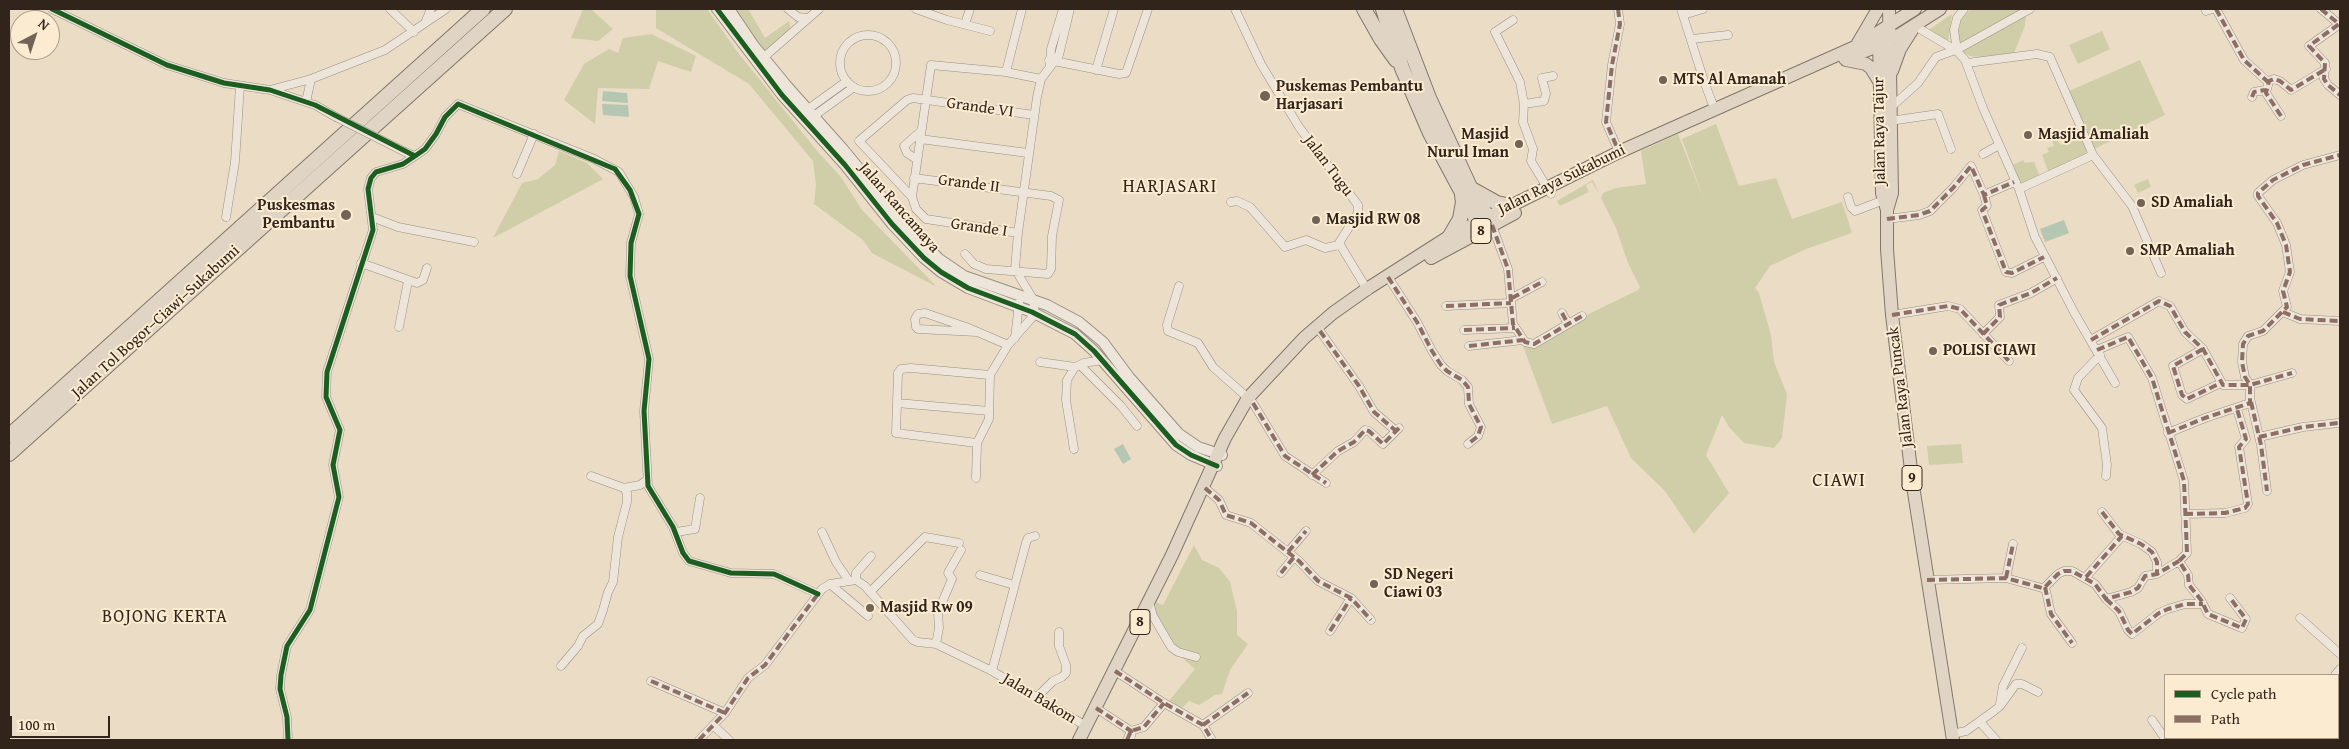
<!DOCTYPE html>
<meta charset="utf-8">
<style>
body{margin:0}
#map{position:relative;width:2349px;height:749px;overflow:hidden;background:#eadcc5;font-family:"Gentium Book Plus",serif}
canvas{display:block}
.frame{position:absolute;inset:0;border:10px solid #30241b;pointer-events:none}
.legend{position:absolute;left:2164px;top:674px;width:175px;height:65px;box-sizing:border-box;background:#fbebd0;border:1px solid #aa9b88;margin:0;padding:6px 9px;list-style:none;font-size:15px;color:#30241b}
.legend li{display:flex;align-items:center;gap:10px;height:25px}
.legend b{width:25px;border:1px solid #aa9b88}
.north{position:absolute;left:10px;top:10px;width:50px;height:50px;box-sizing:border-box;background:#fbebd0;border:1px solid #aa9b88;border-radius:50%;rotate:40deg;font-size:14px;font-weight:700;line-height:20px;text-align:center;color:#30241b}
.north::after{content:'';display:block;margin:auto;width:18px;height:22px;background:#716456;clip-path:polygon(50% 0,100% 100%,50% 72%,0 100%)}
.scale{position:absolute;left:10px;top:716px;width:100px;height:22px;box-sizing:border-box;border:2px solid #30241b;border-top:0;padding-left:6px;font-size:15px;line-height:18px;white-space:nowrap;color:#30241b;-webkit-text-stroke:4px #fbebd0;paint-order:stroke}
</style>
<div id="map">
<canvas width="2349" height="749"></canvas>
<div class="frame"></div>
<ul class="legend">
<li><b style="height:6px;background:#1b5e20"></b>Cycle path</li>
<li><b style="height:6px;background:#8d6e63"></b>Path</li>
</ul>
<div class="north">N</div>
<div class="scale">100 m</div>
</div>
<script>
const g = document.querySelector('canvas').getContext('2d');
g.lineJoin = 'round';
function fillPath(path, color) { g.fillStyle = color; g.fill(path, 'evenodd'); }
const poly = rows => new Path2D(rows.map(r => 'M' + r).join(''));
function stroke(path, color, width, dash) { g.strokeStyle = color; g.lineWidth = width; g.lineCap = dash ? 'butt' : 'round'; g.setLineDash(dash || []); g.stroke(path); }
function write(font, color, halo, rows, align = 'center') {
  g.font = font + ' "Gentium Book Plus",serif'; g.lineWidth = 4; g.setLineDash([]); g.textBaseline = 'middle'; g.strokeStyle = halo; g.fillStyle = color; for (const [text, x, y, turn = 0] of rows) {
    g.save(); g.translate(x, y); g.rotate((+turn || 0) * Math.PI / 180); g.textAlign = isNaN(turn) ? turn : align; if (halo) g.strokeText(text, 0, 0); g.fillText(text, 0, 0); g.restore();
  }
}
fillPath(poly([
 [583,9,591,9,613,29,598,41,571,38],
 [656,9,707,9,739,54,818,152,841,177,862,210,937,287,872,253,863,240,814,204,816,185,813,161,749,84,656,28],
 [734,9,748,9,765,38,789,21,791,30,764,53],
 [1971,9,2025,9,2024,11,1957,44,1955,31,1961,20],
 [1952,14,1948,43,1927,31],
 [2026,16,2025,26,2014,53,1982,57,1970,56,1958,49],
 [2102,31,2110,49,2078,64,2069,45],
 [651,34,696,56,691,72,658,61,649,89,598,88,595,124,564,100,584,64,609,49,618,53,623,38],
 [2140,60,2165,115,2094,149,2070,96,2069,91],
 [1716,124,1739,186,1776,178,1792,219,1842,202,1852,233,1806,249,1770,266,1755,288,1759,293,1771,335,1774,362,1787,394,1782,438,1774,448,1744,443,1729,427,1722,415,1706,455,1729,493,1694,534,1665,491,1631,458,1607,406,1552,424,1523,346,1638,290,1640,287,1628,263,1616,228,1601,198,1603,193,1616,188,1646,184,1641,151,1678,134,1704,200,1682,139],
 [2081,136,2086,149,2086,155,2049,173,2042,155,2049,152,2047,148,2054,146,2052,140,2056,139,2061,145],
 [559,151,587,163,603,179,493,238,522,183,538,179,555,165],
 [2023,160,2025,163,2034,162,2040,177,2024,184,2019,183,2013,165],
 [2148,179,2151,187,2138,193,2134,185],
 [1593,180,1599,194,1592,182,1586,185,1589,192,1560,206,1557,201],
 [1961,444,1963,463,1929,465,1927,446],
 [1194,545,1202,560,1219,568,1230,582,1237,611,1237,635,1248,644,1230,670,1222,694,1215,695,1199,705,1189,701,1181,709,1169,701,1195,669,1171,648,1159,629,1155,609,1156,602,1163,605]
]), '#d0cea8');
fillPath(poly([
 [603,91,627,93,628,103,602,101],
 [602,104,628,105,629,117,603,115],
 [2064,220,2069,233,2045,242,2040,229],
 [1123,444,1131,459,1123,464,1114,449]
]), '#b5c6b2');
const minor = poly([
 [52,9,167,65,224,83,270,90,315,105,336,117],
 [390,9,414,32],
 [788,9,798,17,807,18],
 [916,9,947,20,990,31],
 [1235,9,1261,64,1299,127,1358,205,1358,213,1339,243,1368,291],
 [1618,9,1620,24,1612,65,1606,122,1619,152],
 [1681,9,1704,81,1714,108],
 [2216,9,2244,60,2268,82],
 [2321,9,2339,24],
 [2206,11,2213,9],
 [1683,15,1703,9],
 [1513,20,1495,32,1520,82,1524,104,1523,122,1533,149,1531,161,1551,194],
 [425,23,431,9],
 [965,24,970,9],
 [2340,24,2309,46,2325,63,2324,79,2328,85,2340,95],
 [1915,26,1957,51,1965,60,1983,108,2019,189,2035,237,2075,314,2115,383],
 '840 63a28 28 0 1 1 56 0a28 28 0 1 1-56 0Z',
 [1692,39,1728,35],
 [1957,51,1954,30,1957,18,1964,9],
 [763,58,819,9],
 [1049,60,1119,74,1126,73,1148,9],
 [1967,63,2037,54,2050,57,2093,155,2132,206,2161,273],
 [1050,65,1051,49,1063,9],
 [1096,70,1114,9],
 [1006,72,1022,9],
 [270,90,311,79,385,50,446,9],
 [2252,97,2254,92,2265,90],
 [306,102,311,79],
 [1524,104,1544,101,1546,94,1542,78,1553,76],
 [1890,108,1918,83,1936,57,1958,49,2030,9],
 [804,112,847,81],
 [2281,116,2266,93,2269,81,2274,79,2280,81,2291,90,2326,69],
 [811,118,854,87],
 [1890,121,1938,114,1951,149],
 [920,139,1028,153],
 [405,152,415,156,425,149,436,134,445,117,458,104,594,159,619,172,634,197,639,214,631,243,630,276,649,359,644,411,648,486,673,527,683,553,689,561,731,573,774,574,818,594],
 [1983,154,1999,145],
 [916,159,907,153,904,146,921,131],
 [517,174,534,134],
 [914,178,1051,196,1059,200,1052,236,1051,269,1048,274,986,269,974,264,965,254],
 [2019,189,2093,155],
 [1984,195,1987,206,1982,210,2006,272,2012,273,2044,257],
 [912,197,931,65,1006,72,1041,79],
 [1848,197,1851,207,1855,211,1884,200],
 [1231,202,1237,201,1250,207,1285,247,1306,240,1325,248,1339,245],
 [226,217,235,162,240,86],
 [372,217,398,227,474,242],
 [1887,219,1919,215,1930,211,1953,188,1971,166,1984,195,2014,182],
 [1492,225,1508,269,1513,324,1525,342,1534,344,1582,316],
 [1018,233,926,219,916,209,912,197,859,141,907,100,913,98,1034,115],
 [361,263,417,283,423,280,427,268],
 [1388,277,1417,322,1432,351,1441,365,1447,371,1462,380,1468,387,1469,404,1481,427,1478,436,1468,444],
 [1179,286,1167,325,1168,331,1198,343,1213,367,1248,398],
 [1512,298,1542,282],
 [1446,306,1511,303],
 [2283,312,2300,319,2340,321],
 [1562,313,1568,324],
 [1892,315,1948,306,1960,309,2009,361],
 [399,327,408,281],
 [1464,330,1515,328],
 [1320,331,1359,386,1374,412,1396,431],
 [977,332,918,329,916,327,915,319,918,314,925,313,966,327,1008,345],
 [1983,334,2000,317,1999,305,2031,293,2057,278],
 [1015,338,1019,303],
 [2091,340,2159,301,2170,306,2185,332,2203,349,2223,385,2250,385,2292,373],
 [1469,346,1523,340],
 [2203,349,2173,366,2182,395,2187,399,2221,383],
 [2097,350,2128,337,2152,378,2184,481,2187,553,2179,561,2188,575,2189,585,2201,600,2208,614,2242,628,2246,619,2230,598],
 [2100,355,2078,378,2074,390,2102,428,2107,465,2106,476],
 [1040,362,1075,367],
 [1080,365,1121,406,1137,426],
 [2251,402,2261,445,2267,491],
 [897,403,989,411],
 [1253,403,1285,456,1326,483],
 [2168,433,2205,418,2250,403,2250,385,2245,377,2242,362,2243,344,2248,336,2263,331,2287,307,2283,291,2290,272,2286,245,2277,223,2258,196,2258,193,2273,180,2303,165,2340,155],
 [2259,437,2303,427,2338,423],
 [977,443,896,433,898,373,901,369,911,368,990,375],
 [1074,449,1066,400,1067,380,1075,367,1084,363,1102,360],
 [1312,475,1338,451,1354,442,1365,430,1369,431,1383,444,1399,428],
 [591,476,624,488,640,485,647,480],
 [976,478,977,443,989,419,990,375,1008,345,1035,314,1033,299,1015,269,1018,233,1037,97,1041,79,1059,55,1070,9],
 [1205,488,1219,500,1226,515,1251,523,1299,561,1318,581,1351,598,1371,620],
 [2102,512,2119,534,2141,544,2152,552,2157,562,2157,574],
 [2185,514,2225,513,2245,508,2248,504,2239,447,2246,439,2237,409],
 [676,532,695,529,700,498],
 [822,532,836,562,849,581],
 [1288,552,1306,531],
 [1281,573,1294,557],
 [980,575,1014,585],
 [2086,577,2122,536],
 [2006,578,2013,544],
 [856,580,856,573,871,556],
 [1927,580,2006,578,2042,588,2045,587,2058,574,2064,571,2072,571,2095,584,2106,599,2131,592,2138,588,2145,576,2157,574,2179,561],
 [830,584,868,616],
 [2045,587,2051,614,2072,643],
 [870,592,925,537,959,543],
 [2106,599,2119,611,2128,630,2132,634,2159,613,2168,609,2185,604,2203,604],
 [1149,602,1153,616,1171,647,1178,652,1196,657],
 [2300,618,2340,654],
 [1330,631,1351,598],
 [936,644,939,628,938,612,952,579,948,573,961,550],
 [561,666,578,646,583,636,598,624,603,610,608,592,613,582,618,537,627,502,627,493,624,488],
 [992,671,1026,543,1028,538,1035,536],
 [1115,671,1164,703,1203,725,1212,740],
 [2335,675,2340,669],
 [651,681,725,713],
 [2338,694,2340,696],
 [1037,697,1053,681,1062,677,1066,673,1066,665,1059,646,1059,632],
 [2000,704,2003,686,2022,648],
 [1096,708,1131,731,1131,736],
 [2152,720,2166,740],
 [1980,722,1996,740],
 [2338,723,2340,725],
 [713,725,729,740],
 [1203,725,1248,693],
 [1952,734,1966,731,1994,711,2000,706,2016,684,2022,684,2038,692],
 [2256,738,2258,740],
 [2292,738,2294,740],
 [288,740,287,717,280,689,281,675,287,646,310,610,339,497,333,465,340,430,326,397,327,372,373,230,368,189,371,178,376,172,403,164,415,156],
 [699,740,725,713,748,678,765,665,822,589,830,584,856,580,865,586,913,640,918,642,936,644,992,671,1086,726],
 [1127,740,1131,731,1144,727,1164,703],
 [2242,740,2246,738]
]);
const tertiary = poly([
 [717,9,782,95,845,165,892,224,924,258,941,272,968,288,1032,312,1075,334,1094,351,1176,445,1191,455,1217,466],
 [729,9,754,46,786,85,842,148,897,215,939,259,964,276,1047,305,1079,322,1103,342,1129,377,1179,434,1198,447,1222,455]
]);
const trunk = poly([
 [1889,9,1892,193,1887,210,1887,249,1892,315,1913,486,1953,740],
 [1879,38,1882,193,1887,210],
 [1858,43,1878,9],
 [1845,59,1888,42,1940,9],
 [1846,60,1866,64,1871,68,1879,81],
 [1892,71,1900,49,1912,30],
 [1431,258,1515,213],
 [1079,740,1172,555,1225,438,1248,398,1304,338,1333,313,1367,289,1450,236,1619,152,1855,47,1915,9]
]);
const motorway = poly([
 [1364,9,1381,39,1396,60],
 [1383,9,1402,68,1430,133,1482,230],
 [1395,9,1429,98,1470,187,1492,225],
 [1470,188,1497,203,1511,206],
 [1450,236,1460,219,1463,202,1462,195],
 [9,436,483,9],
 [9,454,505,9]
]);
stroke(minor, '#9a9082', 9);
stroke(tertiary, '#9a9082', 12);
stroke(trunk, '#80776b', 14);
stroke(motorway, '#80776b', 16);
stroke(minor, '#ede5da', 8);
stroke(tertiary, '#ede5da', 10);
stroke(trunk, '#e0d5c5', 12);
stroke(motorway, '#e0d5c5', 14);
const minorBridge = poly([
 [336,117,405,152]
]);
stroke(minorBridge, '#9a9082', 9, []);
stroke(minorBridge, '#ede5da', 8);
stroke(poly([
 [1618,9,1620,24,1612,65,1606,122,1619,152],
 [2216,9,2244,60,2268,82],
 [2321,9,2339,24,2309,46,2325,63,2324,79,2328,85,2340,95],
 [2252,97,2254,92,2265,90],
 [2281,116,2266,93,2269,81,2274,79,2280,81,2291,90,2326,69],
 [1984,195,1987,206,1982,210,2006,272,2012,273,2044,257],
 [1887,219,1919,215,1930,211,1953,188,1971,166,1984,195,2014,182],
 [1492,225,1508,269,1513,324,1525,342,1534,344,1582,316],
 [1388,277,1417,322,1432,351,1441,365,1447,371,1462,380,1468,387,1469,404,1481,427,1478,436,1468,444],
 [1512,298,1542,282],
 [1446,306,1511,303],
 [2283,312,2300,319,2340,321],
 [1562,313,1568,324],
 [1892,315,1948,306,1960,309,2009,361],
 [1464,330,1515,328],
 [1320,331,1359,386,1374,412,1396,431],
 [1983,334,2000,317,1999,305,2031,293,2057,278],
 [2091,340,2159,301,2170,306,2185,332,2203,349,2223,385,2250,385,2292,373],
 [1469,346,1523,340],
 [2203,349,2173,366,2182,395,2187,399,2221,383],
 [2097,350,2128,337,2152,378,2184,481,2187,553,2179,561,2188,575,2189,585,2201,600,2208,614,2242,628,2246,619,2230,598],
 [2251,402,2261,445,2267,491],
 [1253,403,1285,456,1326,483],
 [2168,433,2205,418,2250,403,2250,385,2245,377,2242,362,2243,344,2248,336,2263,331,2287,307,2283,291,2290,272,2286,245,2277,223,2258,196,2258,193,2273,180,2303,165,2340,155],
 [2259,437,2303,427,2338,423],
 [1312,475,1338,451,1354,442,1365,430,1369,431,1383,444,1399,428],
 [1205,488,1219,500,1226,515,1251,523,1299,561,1318,581,1351,598,1371,620],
 [2102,512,2119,534,2141,544,2152,552,2157,562,2157,574],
 [2185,514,2225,513,2245,508,2248,504,2239,447,2246,439,2237,409],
 [1288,552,1306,531],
 [1281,573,1294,557],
 [2086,577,2122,536],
 [2006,578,2013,544],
 [1927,580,2006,578,2042,588,2045,587,2058,574,2064,571,2072,571,2095,584,2106,599,2131,592,2138,588,2145,576,2157,574,2179,561],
 [2045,587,2051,614,2072,643],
 [2106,599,2119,611,2128,630,2132,634,2159,613,2168,609,2185,604,2203,604],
 [1330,631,1351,598],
 [1115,671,1164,703,1203,725,1212,740],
 [651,681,725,713],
 [1096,708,1131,731,1131,736],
 [2338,723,2340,725],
 [1203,725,1248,693],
 [699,740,725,713,748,678,765,665,818,594],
 [1127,740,1131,731,1144,727,1164,703]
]), '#8d6e63', 4, [8, 4]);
stroke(poly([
 [52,9,167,65,224,83,270,90,315,105,415,156,425,149,436,134,445,117,458,104,615,169,630,190,639,214,631,243,630,276,649,359,644,411,648,486,673,527,683,553,689,561,731,573,774,574,818,594],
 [717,9,782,95,845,165,892,224,924,258,941,272,968,288,1032,312,1075,334,1094,351,1176,445,1191,455,1217,466],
 [288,740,287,717,280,689,281,675,287,646,310,610,339,497,333,465,340,430,326,397,327,372,373,230,368,189,371,178,376,172,403,164,415,156]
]), '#1b5e20', 5);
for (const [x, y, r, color] of [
 [1663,80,5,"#716456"],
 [1265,96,6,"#716456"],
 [2028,135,5,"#716456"],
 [1519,144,5,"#716456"],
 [2141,203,5,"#716456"],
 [346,215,6,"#716456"],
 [1316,220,5,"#716456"],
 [2130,251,5,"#716456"],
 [1933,351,5,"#716456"],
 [1374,584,5,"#716456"],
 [870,608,5,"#716456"]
]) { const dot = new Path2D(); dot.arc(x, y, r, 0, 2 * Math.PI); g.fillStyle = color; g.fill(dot); stroke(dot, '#fbebd0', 2); }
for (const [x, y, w] of [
 [1481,231,20],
 [1912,478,20],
 [1140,622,20]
]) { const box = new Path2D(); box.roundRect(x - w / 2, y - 12.5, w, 25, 4); g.fillStyle = '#fbebd0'; g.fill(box); stroke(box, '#30241b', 1); }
write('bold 15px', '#30241b', null, [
 ["8",1481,231],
 ["9",1912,478],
 ["8",1140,622]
]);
write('bold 16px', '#30241b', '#fbebd0', [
 ["MTS Al Amanah",1673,80],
 ["Puskemas Pembantu",1276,87],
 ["Harjasari",1276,105],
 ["Masjid",1509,135,"right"],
 ["Nurul Iman",1509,153,"right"],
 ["Masjid Amaliah",2038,135],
 ["SD Amaliah",2151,203],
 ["Puskesmas",335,206,"right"],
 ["Pembantu",335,224,"right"],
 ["Masjid RW 08",1326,220],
 ["SMP Amaliah",2140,251],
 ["POLISI CIAWI",1943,351],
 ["SD Negeri",1384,575],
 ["Ciawi 03",1384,593],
 ["Masjid Rw 09",880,608]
], 'left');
write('16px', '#30241b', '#fbebd0', [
 ["Grande VI",980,108,8],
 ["Jalan Raya Tajur",1880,131,-91],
 ["Jalan Tugu",1328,166,53],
 ["Jalan Raya Sukabumi",1562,180,-26],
 ["Grande II",969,184,7],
 ["Jalan Rancamaya",899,208,49],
 ["Grande I",979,228,8],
 ["Jalan Tol Bogor–Ciawi–Sukabumi",156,322,-42],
 ["Jalan Raya Puncak",1901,387,-97],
 ["Jalan Bakom",1039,699,31]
]);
g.letterSpacing = '1px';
write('18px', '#30241b', '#fbebd0', [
 ["HARJASARI",1170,187],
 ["BOJONG KERTA",165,617]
]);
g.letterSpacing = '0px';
g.letterSpacing = '1px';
write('19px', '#30241b', '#fbebd0', [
 ["CIAWI",1839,481]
]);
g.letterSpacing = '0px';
</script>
